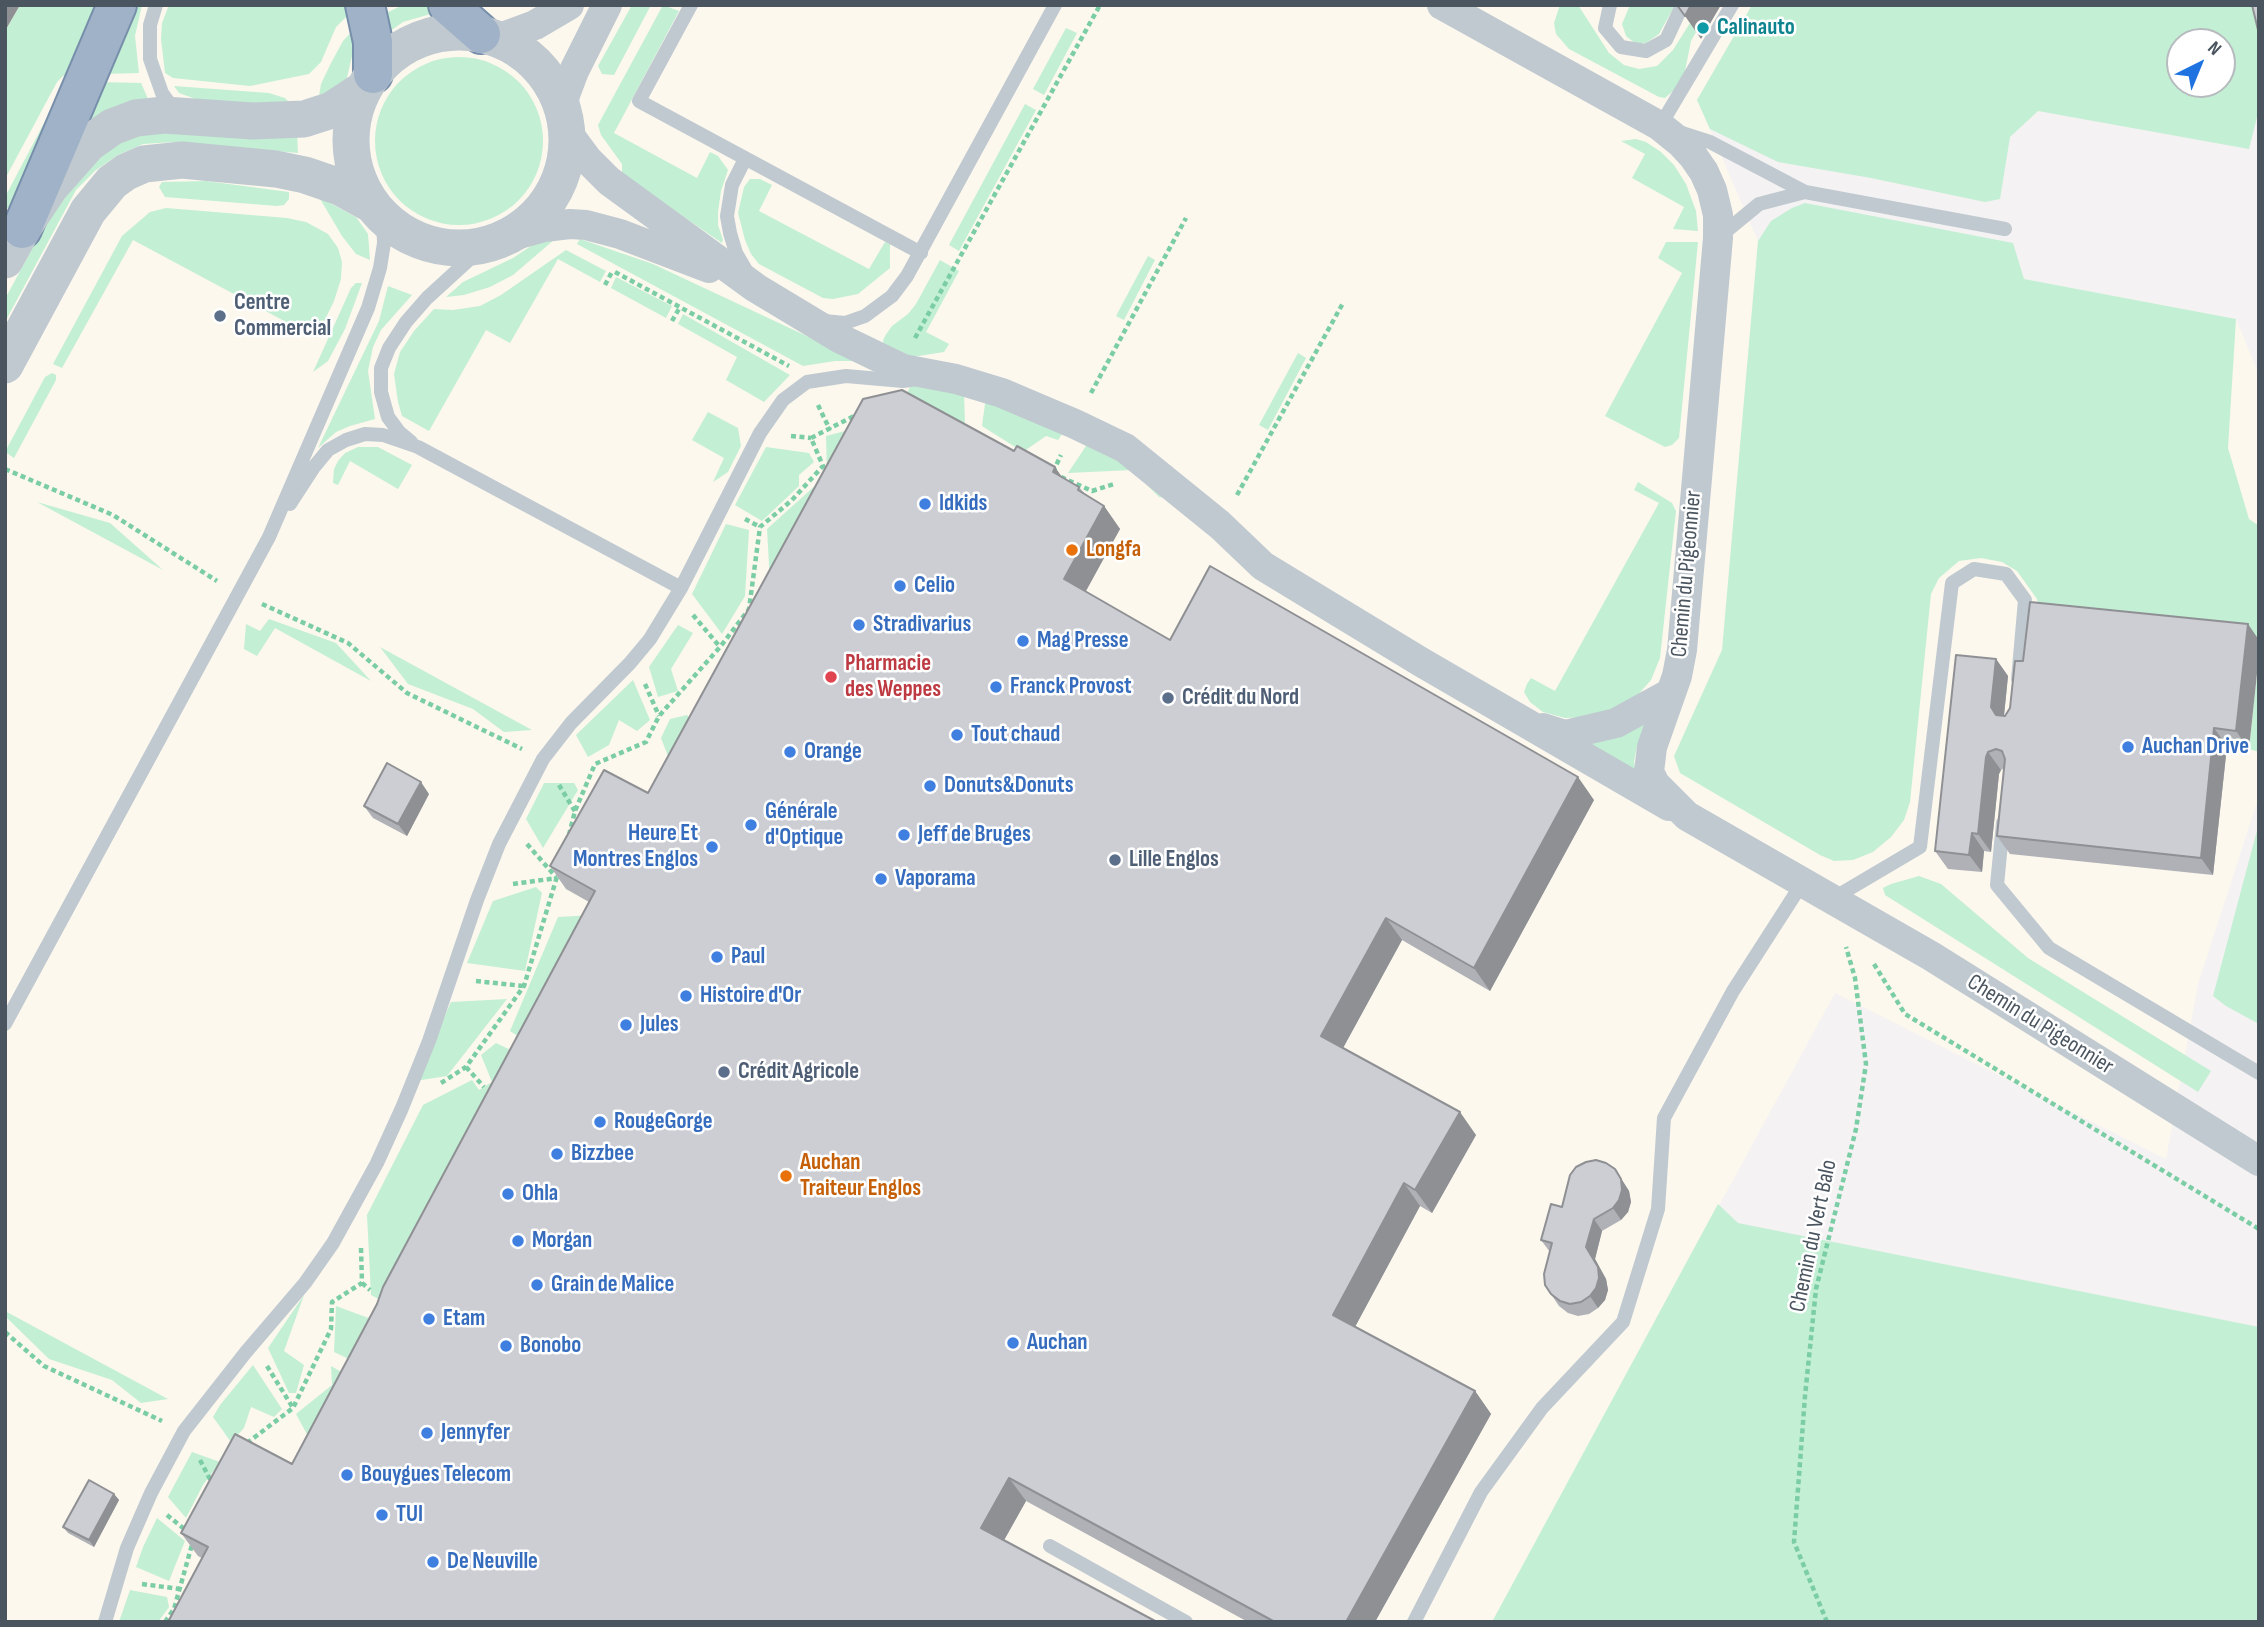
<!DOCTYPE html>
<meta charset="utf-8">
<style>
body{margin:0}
#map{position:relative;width:2264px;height:1627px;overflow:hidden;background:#f4f2f2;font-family:"Sofia Sans Condensed",sans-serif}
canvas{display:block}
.frame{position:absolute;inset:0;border:7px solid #4a555f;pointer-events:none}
.north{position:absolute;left:2166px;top:28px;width:70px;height:70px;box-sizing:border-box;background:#fff;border:2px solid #b7bbbf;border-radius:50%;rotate:43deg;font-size:19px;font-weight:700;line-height:28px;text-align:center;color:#4a555f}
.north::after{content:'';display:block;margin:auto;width:24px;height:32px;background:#1f73e1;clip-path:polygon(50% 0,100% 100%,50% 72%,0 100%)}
</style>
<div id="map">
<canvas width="2264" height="1627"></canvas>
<div class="frame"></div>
<div class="north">N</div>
</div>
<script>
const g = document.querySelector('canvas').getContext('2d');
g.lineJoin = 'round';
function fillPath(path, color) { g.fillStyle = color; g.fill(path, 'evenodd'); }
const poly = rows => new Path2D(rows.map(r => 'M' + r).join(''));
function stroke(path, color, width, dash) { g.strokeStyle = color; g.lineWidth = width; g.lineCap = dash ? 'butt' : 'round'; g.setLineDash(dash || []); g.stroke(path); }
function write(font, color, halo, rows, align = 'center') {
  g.font = font + ' "Sofia Sans Condensed",sans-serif'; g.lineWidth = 5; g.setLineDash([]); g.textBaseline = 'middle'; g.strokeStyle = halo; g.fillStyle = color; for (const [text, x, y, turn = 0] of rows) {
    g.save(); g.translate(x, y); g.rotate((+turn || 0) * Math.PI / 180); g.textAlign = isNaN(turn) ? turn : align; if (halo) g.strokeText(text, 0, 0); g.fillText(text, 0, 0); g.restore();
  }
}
fillPath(poly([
 [5,5,1752,5,1697,100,1758,241,2024,279,2236,319,2259,375,2259,796,2198,984,2166,1159,1835,993,1492,1622,5,1622]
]), '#fcf8ee');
fillPath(poly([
 [20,5,103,5,75,72,63,76,57,82,5,179,5,31],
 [131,5,142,5,135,36,139,73,104,74],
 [169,5,349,5,350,13,336,27,321,62,309,74,250,86,173,78,165,73,161,39,162,23],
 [403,5,434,5,441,11,403,22,382,37,380,16],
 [632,5,651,5,614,75,602,74,598,66],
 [663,5,679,11,614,133,697,178,710,152,718,156,728,170,721,191,718,212,718,225,723,240,722,243,622,175,622,164,601,135,598,125],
 [1560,5,1578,5,1609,53,1624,65,1639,69,1657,66,1673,50,1690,23,1696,32,1691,41,1684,76,1674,90,1665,98,1659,97,1569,49,1556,34,1554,23],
 [1630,5,1675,5,1659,34,1646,43,1636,44,1626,36,1622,24],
 [1752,5,2259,5,2259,109,2249,149,2038,111,2010,137,2000,199,1985,202,1871,178,1778,162,1710,129,1697,100],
 [2180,42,2222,42,2222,84,2180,84],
 [1066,28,1077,33,1044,95,1033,89],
 [354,29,355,43,346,82,318,102,321,84,330,65,343,41],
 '375 141a84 84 0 1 1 168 0a84 84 0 1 1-168 0Z',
 [99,82,141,83,149,101,70,141],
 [174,86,269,93,285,98,292,105,209,104,179,93],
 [62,89,22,187,10,206,5,210,5,197],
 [1025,104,1036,110,959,251,949,245],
 [143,131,297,132,298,153,174,142,143,144,118,155,96,170,76,190,5,322,5,299,59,199,73,181,117,142],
 [1636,139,1646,142,1661,152,1674,165,1686,184,1696,211,1698,231,1673,229,1684,207,1632,178,1645,154,1621,141],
 [750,179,760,179,772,185,759,211,869,269,885,242,890,244,890,268,858,294,833,299,823,298,759,264,751,254,745,240,738,213,744,187],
 [206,181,289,192,289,199,284,205,277,206,165,197,159,187,162,182],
 [319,197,356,217,368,234,370,260,356,254,342,236],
 [1805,203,2013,243,2024,279,2236,319,2228,448,2249,519,2259,526,2259,642,2042,620,2037,599,2017,571,2002,562,1981,558,1959,561,1939,578,1931,594,1910,802,1904,820,1891,837,1873,852,1853,860,1834,861,1820,855,1680,773,1674,756,1722,650,1758,241,1771,221,1792,208],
 [166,208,287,218,306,222,328,234,338,248,342,262,341,279,334,301,316,338,133,240,62,368,53,364,122,236,150,212],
 [555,239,513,275,490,287,464,295,446,297,463,282,513,258,534,244],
 [580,239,653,264,860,361,835,361,803,366,577,244],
 [1666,242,1698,242,1679,438,1672,445,1665,447,1605,416,1682,273,1658,258],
 [566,250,606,271,600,282,558,259,510,343,486,330,429,431,402,416,398,402,394,374,400,352,414,331,434,309,453,310,480,306,501,295],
 [1148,256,1155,260,1124,320,1116,316],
 [940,260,959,271,926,332,949,344,944,352,912,357,885,349,883,341,885,336,892,326,908,314,916,304],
 [616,277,672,306,666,318,611,288],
 [356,283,362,283,345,329,328,361,313,372,351,288],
 [388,286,412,295,381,330,373,347,368,371,375,419,350,426,336,432,318,448,379,321],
 [683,314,790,375,764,402,726,380,737,357,678,324],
 [1298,353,1306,358,1268,430,1259,425],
 [52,373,56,375,56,380,14,458,5,452,45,377],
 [912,382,964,389,965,427,907,394],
 [986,396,1068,425,1058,440,1046,436,1023,452,982,426],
 [708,412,738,428,741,446,728,472,713,482,724,458,692,440],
 [879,422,772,619,767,529,827,475,826,436],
 [1092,437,1166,498,1159,497,1132,470,1068,473],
 [358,447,378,447,412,465,398,489,350,461,338,485,333,483,334,469,338,461,345,453],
 [766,447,809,453,814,462,799,475,799,486,762,521,735,505],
 [1638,482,1672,503,1676,511,1660,658,1651,680,1636,697,1594,717,1565,718,1543,712,1530,702,1524,692,1527,684,1531,678,1555,691,1659,503,1634,490],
 [37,502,110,523,163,570],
 [726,524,749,530,745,596,722,634,692,594],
 [269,619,336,643,371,681,275,628,257,656,244,649,246,624,260,631],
 [678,625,693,633,671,669,678,691,658,697,649,667],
 [380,647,532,730,504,732,473,709,408,684],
 [2259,655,2259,752,2249,749],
 [633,680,650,720,637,731,619,720,609,745,588,757,576,735],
 [687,715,706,739,680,787,661,738,670,719],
 [1642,718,1646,727,1637,746,1634,762,1637,776,1591,758,1590,740],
 [544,783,574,783,578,790,543,848,526,819],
 [2259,823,2259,1024,2226,1006,2213,996],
 [1919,876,1941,884,2028,958,2211,1071,2198,1092,1885,895,1883,888,1891,884],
 [536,887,542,893,525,971,467,963,493,901],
 [611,914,538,1049,510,1031,558,917],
 [507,999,447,1076,415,1081,451,1002],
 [496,1043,532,1060,399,1310,371,1295,367,1215,423,1105,472,1080,479,1090,492,1082,481,1055],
 [1718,1204,1738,1223,2259,1327,2259,1622,1492,1622],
 [304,1295,284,1351,304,1365,296,1393,289,1393,268,1348],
 [336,1306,393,1327,370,1369,334,1352],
 [5,1311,168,1399,141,1403,112,1380,49,1359,5,1316],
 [253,1365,282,1409,274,1417,251,1407,244,1428,231,1442,213,1417,220,1405],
 [331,1366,363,1384,322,1462,296,1414,332,1385],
 [192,1452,220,1462,203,1485,186,1518,168,1497],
 [157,1518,185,1541,169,1581,136,1567,143,1547],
 [130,1590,167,1597,169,1607,158,1622,119,1622]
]), '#c3efd4');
const trunk = poly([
 [365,5,373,42,373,74],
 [448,5,481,34],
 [22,229,117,5]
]);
stroke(trunk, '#778fab', 42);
stroke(poly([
 [615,272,789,366],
 [605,285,613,270],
 [672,321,680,307],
 [915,338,1100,5],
 [1091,393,1186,218],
 [818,405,830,430],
 [791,436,811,438],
 [5,469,113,515,217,581],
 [1053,472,1061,455],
 [1061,477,1092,491,1114,484],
 [1237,495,1343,303],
 [745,519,760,527],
 [262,604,348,643,407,693,522,749],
 [693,615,720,647],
 [645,684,659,716],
 [559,785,576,813],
 [569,835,575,811,595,764,646,742,659,716,720,647,749,609,760,527,792,500,823,466,811,438,858,414],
 [527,844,556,877],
 [513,884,557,878],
 [1874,964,1905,1014,2259,1229],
 [476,981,523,986],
 [466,1067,484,1087],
 [441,1083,466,1067,524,986,559,870],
 [362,1283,370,1290],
 [5,1332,44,1366,162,1421],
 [267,1366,293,1408],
 [247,1443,293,1408,331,1329,332,1302,362,1283,361,1248],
 [200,1460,212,1483],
 [167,1515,188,1532],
 [142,1584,180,1589],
 [165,1622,174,1609,193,1541],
 [1827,1622,1794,1542,1805,1396,1816,1289,1856,1129,1866,1064,1855,978,1846,947]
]), '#7bcda5', 4.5, [5, 3.5]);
stroke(poly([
 [156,5,150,25,150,59,162,93,175,111],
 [691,5,639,101,921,253],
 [1610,5,1605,28,1621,47,1646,51,1666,40,1680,10],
 [745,159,732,185,727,216,730,233,736,253,747,272],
 [1805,192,2005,229],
 [1719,237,1759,204,1805,192,1710,142,1660,126,1732,5],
 [824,321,845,323,865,316,892,296,907,276,1055,5],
 [411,442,399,432,388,417,381,392,381,368,389,348,406,322,427,298,485,245],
 [290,504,314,467,328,450,346,440,365,434,383,435,418,447,681,588],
 [2003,823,1997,885,2049,948,2259,1073],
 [1832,899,1920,847,1952,583,1974,569,2006,574,2025,600,2018,679],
 [5,1024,269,537,368,308,380,268,384,243,383,217],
 [1050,1546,1186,1622],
 [105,1622,127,1548,151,1493,184,1431,246,1352,305,1283,333,1243,377,1163,402,1108,429,1041,477,900,499,844,543,759,571,723,630,663,650,639,681,588,760,433,783,400,807,382,846,376,903,381,911,380],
 [1414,1622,1481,1492,1542,1408,1623,1322,1658,1209,1664,1118,1733,991,1803,882]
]), '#c0c9d0', 14);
stroke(poly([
 [1442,5,1660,126,1681,143,1693,156,1704,172,1712,190,1718,215,1718,238,1682,650,1677,676,1652,747,1649,772,1655,784,1687,816,1931,956,2259,1161],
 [497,39,535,25,569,5],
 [563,109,565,95,574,71,607,5],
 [567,132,587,159,609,181,756,288,839,338,903,369,956,379,1002,393,1075,424,1125,448,1220,525,1263,566,1421,662,1669,806],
 [508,237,544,227,570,224,586,225,620,234,709,268],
 [1543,728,1565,735,1616,723,1669,694]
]), '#c0c9d0', 30);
stroke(poly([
 '351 140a108 108 0 1 1 216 0a108 108 0 1 1-216 0Z',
 [5,260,22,229,50,187,88,144,112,127,136,118,164,115,253,121,304,119,332,110,364,89],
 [5,365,88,211,112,182,126,172,144,164,182,160,276,169,305,175,340,187,371,204]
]), '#c0c9d0', 37);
stroke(trunk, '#a0b2c7', 38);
fillPath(poly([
 [1063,478,1079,487,1085,494,1104,506,1120,529,1085,591,1170,640,1594,800,1490,991,1402,940,1343,1048,1476,1135,1432,1213,1420,1206,1355,1327,1475,1391,1491,1414,1375,1622,1248,1622,1026,1501,1004,1540,202,1558,198,1556,181,1533,292,1464,589,902,566,889,550,866],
 [2248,624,2249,749,2227,746,2213,875,2010,854,1997,836,2004,768,2001,770,1999,774,1991,852,1984,851,1982,872,1948,869,1935,851,1996,659,2008,676,2004,716,2005,716,2010,708],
 [429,794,407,836,373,818,364,806],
 [1615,1169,1629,1191,1631,1202,1628,1212,1621,1220,1602,1231,1595,1259,1606,1279,1608,1290,1605,1300,1598,1308,1589,1314,1578,1316,1568,1313,1559,1306,1551,1294,1550,1252,1541,1240,1562,1207],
 [114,1494,119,1500,94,1547,68,1533,63,1527]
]), '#afb1b6');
fillPath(poly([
 [5,5,20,5,5,31],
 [1691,5,1721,5,1701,39,1685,16],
 [1055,467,1071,490,1053,472],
 [1104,506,1120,529,1080,602,1064,579],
 [2248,624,2259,640,2259,655,2249,749,2236,731],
 [1996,659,2008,676,2003,725,1996,715,1991,707],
 [2214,728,2227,746,2213,875,2201,858],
 [1988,752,2001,770,1999,774,1991,852,1978,834,1986,757],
 [1578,777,1594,800,1490,991,1474,968],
 [421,782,429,794,407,836,398,824],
 [1972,833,1984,851,1982,872,1969,855],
 [1386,918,1402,940,1337,1059,1321,1036],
 [1460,1112,1476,1135,1432,1213,1415,1190],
 [1615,1169,1629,1191,1631,1202,1628,1212,1621,1220,1613,1208],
 [1404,1183,1420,1206,1349,1338,1333,1315],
 [1594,1219,1602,1231,1595,1259,1606,1279,1608,1290,1605,1300,1598,1308,1590,1296,1586,1247],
 [1475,1391,1491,1414,1375,1622,1346,1622],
 [1009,1478,1026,1501,998,1551,981,1528],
 [114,1494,119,1500,94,1547,89,1540]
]), '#8f9094');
const building = poly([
 [1677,5,1691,5,1685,16,1677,5],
 [2252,5,2259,5,2259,34,2252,5],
 [902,390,1014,451,1017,446,1055,467,1053,472,1079,487,1078,490,1104,506,1064,579,1170,640,1210,566,1578,777,1474,968,1386,918,1321,1036,1460,1112,1415,1190,1404,1183,1333,1315,1475,1391,1346,1622,1275,1622,1009,1478,981,1528,1157,1622,168,1622,208,1547,181,1533,235,1434,292,1464,377,1304,383,1287,595,891,550,866,604,770,648,793,863,399,902,390],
 [2030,602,2248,624,2236,731,2214,728,2201,858,1997,836,2005,759,2002,751,1996,749,1988,752,1986,757,1978,834,1972,833,1969,855,1935,851,1956,655,1996,659,1991,707,1996,715,2005,716,2010,708,2015,661,2023,661,2030,602],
 [387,763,421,782,398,824,364,806,387,763],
 [1596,1160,1606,1163,1615,1169,1621,1179,1622,1190,1619,1200,1613,1208,1594,1219,1586,1247,1598,1267,1599,1278,1596,1288,1590,1296,1581,1302,1570,1304,1560,1301,1551,1294,1545,1285,1544,1274,1552,1243,1541,1240,1551,1204,1562,1207,1570,1175,1576,1167,1586,1162,1596,1160],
 [89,1480,114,1494,89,1540,63,1527,89,1480]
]);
fillPath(building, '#ccced4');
stroke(building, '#8f9094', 2);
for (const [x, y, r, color] of [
 [1703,28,7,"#0f9aa8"],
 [220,316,7,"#5c6f8a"],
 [925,504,7,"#3f7fe0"],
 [1072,550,7,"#e8710a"],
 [900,586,7,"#3f7fe0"],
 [859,625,7,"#3f7fe0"],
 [1023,641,7,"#3f7fe0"],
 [831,677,7,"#e0444e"],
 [996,687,7,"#3f7fe0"],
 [1168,698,7,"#5c6f8a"],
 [957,735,7,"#3f7fe0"],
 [2128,747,7,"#3f7fe0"],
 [790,752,7,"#3f7fe0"],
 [930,786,7,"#3f7fe0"],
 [751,825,7,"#3f7fe0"],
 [904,835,7,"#3f7fe0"],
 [712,847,7,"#3f7fe0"],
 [1115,860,7,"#5c6f8a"],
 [881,879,7,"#3f7fe0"],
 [717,957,7,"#3f7fe0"],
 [686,996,7,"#3f7fe0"],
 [626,1025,7,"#3f7fe0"],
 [724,1072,7,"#5c6f8a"],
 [600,1122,7,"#3f7fe0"],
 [557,1154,7,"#3f7fe0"],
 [786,1176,7,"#e8710a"],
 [508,1194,7,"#3f7fe0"],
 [518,1241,7,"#3f7fe0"],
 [537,1285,7,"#3f7fe0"],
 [429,1319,7,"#3f7fe0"],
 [1013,1343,7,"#3f7fe0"],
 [506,1346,7,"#3f7fe0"],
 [427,1433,7,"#3f7fe0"],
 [347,1475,7,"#3f7fe0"],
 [382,1515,7,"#3f7fe0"],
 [433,1562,7,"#3f7fe0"]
]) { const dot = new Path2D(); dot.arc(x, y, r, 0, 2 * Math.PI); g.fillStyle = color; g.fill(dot); stroke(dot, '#fff', 2.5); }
write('bold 23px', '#0d838f', '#fff', [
 ["Calinauto",1717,28]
], 'left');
write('bold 23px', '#4e5e75', '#fff', [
 ["Centre",234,303],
 ["Commercial",234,329],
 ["Crédit du Nord",1182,698],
 ["Lille Englos",1129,860],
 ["Crédit Agricole",738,1072]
], 'left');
write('bold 23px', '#366cbe', '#fff', [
 ["Idkids",939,504],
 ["Celio",914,586],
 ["Stradivarius",873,625],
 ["Mag Presse",1037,641],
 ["Franck Provost",1010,687],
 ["Tout chaud",971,735],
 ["Auchan Drive",2142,747],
 ["Orange",804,752],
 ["Donuts&Donuts",944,786],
 ["Générale",765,812],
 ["d'Optique",765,838],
 ["Heure Et",698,834,"right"],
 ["Montres Englos",698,860,"right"],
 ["Jeff de Bruges",918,835],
 ["Vaporama",895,879],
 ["Paul",731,957],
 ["Histoire d'Or",700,996],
 ["Jules",640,1025],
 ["RougeGorge",614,1122],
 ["Bizzbee",571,1154],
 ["Ohla",522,1194],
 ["Morgan",532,1241],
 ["Grain de Malice",551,1285],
 ["Etam",443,1319],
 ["Auchan",1027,1343],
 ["Bonobo",520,1346],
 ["Jennyfer",441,1433],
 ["Bouygues Telecom",361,1475],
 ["TUI",396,1515],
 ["De Neuville",447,1562]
], 'left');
write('bold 23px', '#c56008', '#fff', [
 ["Longfa",1086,550],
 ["Auchan",800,1163],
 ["Traiteur Englos",800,1189]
], 'left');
write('23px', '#4a555f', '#fff', [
 ["Chemin du Pigeonnier",1687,574,-85],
 ["Chemin du Pigeonnier",2040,1025,32],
 ["Chemin du Vert Balo",1814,1236,-78]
]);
write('bold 23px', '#be3a42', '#fff', [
 ["Pharmacie",845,664],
 ["des Weppes",845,690]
], 'left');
</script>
